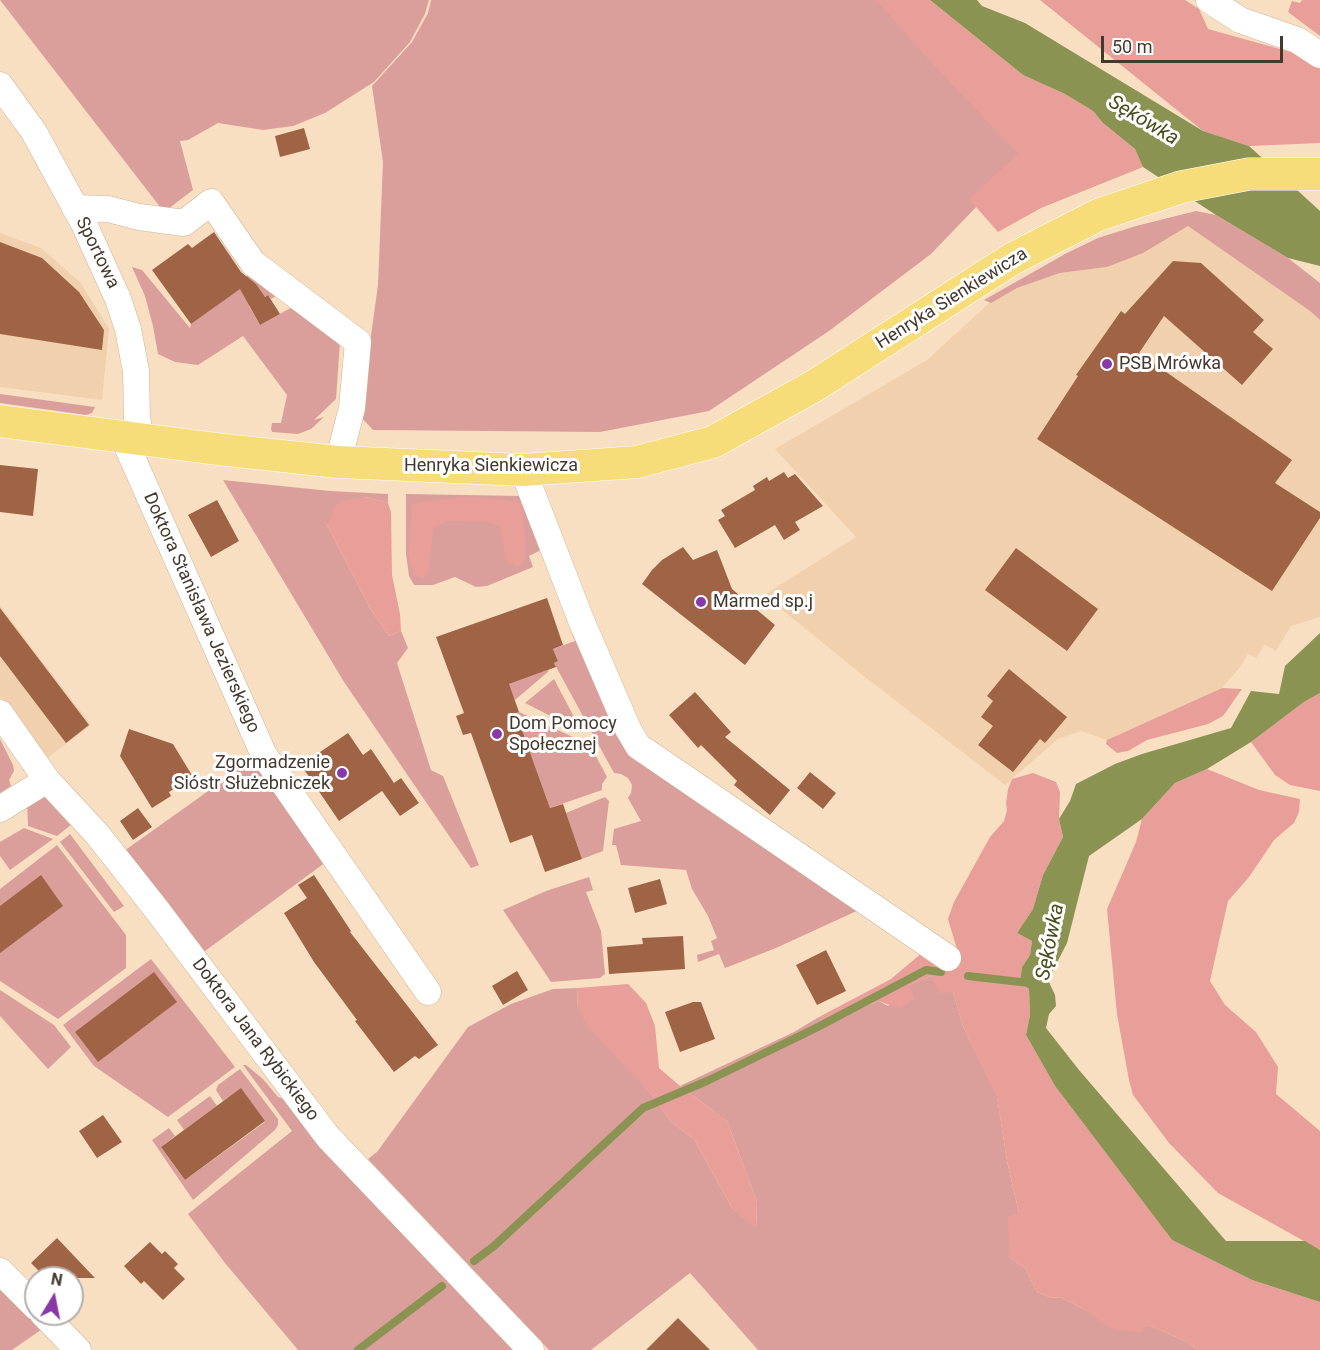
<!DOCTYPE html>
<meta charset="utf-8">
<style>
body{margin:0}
#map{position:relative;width:1320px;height:1350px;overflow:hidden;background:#f9dfc1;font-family:Roboto,sans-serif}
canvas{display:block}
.north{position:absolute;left:24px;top:1266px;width:60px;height:60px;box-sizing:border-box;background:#fff;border:2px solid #b4b0ab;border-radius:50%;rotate:10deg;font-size:16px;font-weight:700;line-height:24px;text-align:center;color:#44392d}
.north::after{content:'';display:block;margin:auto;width:21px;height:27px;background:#8938a8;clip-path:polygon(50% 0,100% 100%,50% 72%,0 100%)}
.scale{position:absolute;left:1101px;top:36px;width:182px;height:27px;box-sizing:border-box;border:3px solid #44392d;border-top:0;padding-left:8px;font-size:18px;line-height:21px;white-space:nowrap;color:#44392d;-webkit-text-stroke:4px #fff;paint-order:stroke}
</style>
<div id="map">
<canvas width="1320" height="1350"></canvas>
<div class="north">N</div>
<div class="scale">50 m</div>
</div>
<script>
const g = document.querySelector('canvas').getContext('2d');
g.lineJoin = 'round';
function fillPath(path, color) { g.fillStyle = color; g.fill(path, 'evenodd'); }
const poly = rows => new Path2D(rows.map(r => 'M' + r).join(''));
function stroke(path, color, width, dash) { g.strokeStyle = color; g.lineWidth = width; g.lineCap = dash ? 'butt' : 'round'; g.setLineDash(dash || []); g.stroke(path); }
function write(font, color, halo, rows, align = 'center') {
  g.font = font + ' Roboto,sans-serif'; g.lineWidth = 6; g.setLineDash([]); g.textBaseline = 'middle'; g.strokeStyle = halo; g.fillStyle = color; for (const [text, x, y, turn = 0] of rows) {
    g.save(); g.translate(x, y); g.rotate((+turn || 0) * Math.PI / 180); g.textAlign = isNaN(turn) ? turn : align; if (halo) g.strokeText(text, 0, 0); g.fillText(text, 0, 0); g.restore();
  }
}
fillPath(poly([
 [1188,226,1310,311,1320,320,1320,617,1291,626,1276,651,1265,645,1256,658,1248,654,1241,666,1222,688,1107,740,1081,731,1058,739,1005,785,861,674,764,595,856,537,775,449,927,360,988,304,1017,288,1060,273,1107,267],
 [0,233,41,248,81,283,109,329,102,400,0,387],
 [0,606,91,725,46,759,0,697]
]), '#f1d1ad');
fillPath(poly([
 [0,0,429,0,425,14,410,42,374,82,325,113,293,126,263,130,218,123,188,140,180,141,193,190,164,212],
 [431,0,879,0,1027,154,931,254,829,331,709,411,600,432,373,430,360,416,378,285,383,162,372,86,412,42,428,13],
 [1196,211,1216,215,1288,258,1320,283,1320,320,1310,311,1188,226,1143,253,1107,267,1060,273,1017,288,991,303,984,300,1065,254,1098,238,1136,226],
 [132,267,142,270,190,328,191,324,228,297,225,292,249,274,283,292,271,299,268,295,249,306,260,325,296,305,340,342,336,399,314,420,324,417,311,429,298,434,272,432,271,429,272,423,281,423,287,395,243,336,198,365,175,362,158,354,153,326,145,296],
 [0,394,95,407,92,413,86,415,0,403],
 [223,480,330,491,388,494,388,503,366,497,327,525,370,608,389,636,401,631,408,648,397,663,431,770,443,776,479,865,471,868,344,682],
 [406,494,523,496,543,546,539,551,529,556,533,567,487,586,476,587,455,577,433,585,414,585,409,576,406,554],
 [552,580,561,585,627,746,861,909,776,948,733,965,725,968,719,954,698,962,697,955,714,950,711,941,717,938,708,916,692,889,686,870,621,865,616,845,612,845,614,829,641,821,628,798,631,793,632,785,628,778,621,774,614,773,554,663,558,661,553,649,575,641],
 [548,670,549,671,515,700,506,685],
 [554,679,582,732,525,703],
 [519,712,590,745,607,777,602,784,602,790,550,808,516,713],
 [0,739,13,765,14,771,9,780,11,786,0,793],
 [256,757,326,862,201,954,124,851],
 [47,793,72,824,57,836,28,826,27,803],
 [605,797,609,801,603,851,582,859,566,813],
 [24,828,53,839,10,870,0,856,0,842],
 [70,834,124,906,114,912,60,842],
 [57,845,126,935,126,968,58,1019,0,981,0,889],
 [589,877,593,890,586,892,601,931,605,974,600,978,551,982,503,910,546,891],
 [151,959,235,1067,168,1117,94,1066,63,1025],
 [931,976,953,992,963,1026,997,1096,1007,1161,1019,1213,1009,1257,1026,1269,1037,1292,1052,1298,1061,1297,1083,1309,1149,1325,1185,1341,1198,1350,758,1350,690,1273,591,1350,549,1350,368,1159,377,1152,468,1027,511,1004,553,989,578,988,577,1006,652,1095,671,1122,694,1139,732,1208,756,1227,757,1202,727,1121,680,1086,794,1032,819,1017,822,1022,879,1001,888,1006,909,985],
 [0,990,54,1025,71,1047,48,1069,0,1016],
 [243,1065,246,1065,263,1079,278,1097,293,1102,516,1350,298,1350,225,1263,188,1214,292,1131],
 [240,1069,278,1119,278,1125,275,1130,193,1200,152,1140,169,1128,175,1136,161,1147,185,1180,265,1122,241,1089,223,1101,216,1090,218,1085],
 [210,1096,217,1106,184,1130,177,1120],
 [0,1277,48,1325,12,1350,0,1350]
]), '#db9f9b');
fillPath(poly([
 [876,0,930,0,1023,75,1065,94,1093,111,1103,123,1135,149,1143,167,1041,208,998,232,969,199,1018,154,929,60],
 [1040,0,1185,0,1199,9,1208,29,1305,56,1320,69,1320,143,1249,146,1203,131],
 [1302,0,1320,0,1320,36,1288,12,1292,1,1300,3],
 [366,497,388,503,391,512,392,575,400,614,401,631,389,636,370,608,327,525,338,502],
 [463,497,500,499,522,503,526,552,524,561,518,566,506,561,500,526,488,522,448,521,433,529,429,573,423,578,413,574,408,555,412,504,427,501],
 [1222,688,1242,689,1223,716,1208,724,1147,740,1128,751,1117,753,1106,744,1107,740],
 [1320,693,1320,791,1290,785,1275,775,1251,742,1304,702],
 [1207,769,1259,790,1300,799,1299,812,1294,823,1274,840,1249,877,1228,901,1210,981,1225,1005,1256,1032,1278,1067,1276,1094,1320,1131,1320,1250,1218,1193,1169,1143,1133,1095,1129,1080,1117,1014,1107,909,1136,842,1142,819,1175,783],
 [1033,773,1056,782,1060,792,1059,819,1063,837,1043,875,1033,909,1017,933,1032,941,1030,955,1022,967,1020,983,1029,989,1030,1015,1026,1035,1055,1086,1172,1240,1252,1280,1320,1302,1320,1350,1198,1350,1185,1341,1149,1325,1140,1333,1110,1328,1083,1309,1061,1297,1052,1298,1037,1292,1026,1269,1009,1257,1008,1216,1019,1213,1007,1161,997,1097,963,1026,953,992,939,993,931,976,909,985,914,999,900,1009,879,1001,821,1022,819,1017,891,979,923,952,955,954,957,949,948,919,954,902,990,837,1004,821,1007,810,1006,803,1008,789,1012,779],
 [628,984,646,1003,655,1026,659,1068,680,1086,727,1121,757,1202,756,1228,732,1208,694,1139,671,1122,652,1095,588,1027,577,1006,578,988]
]), '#e89e99');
fillPath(poly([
 [930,0,977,0,982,6,1025,23,1203,131,1249,146,1320,211,1320,266,1288,258,1216,215,1143,167,1135,149,1103,123,1093,111,1065,94,1023,75],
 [1320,633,1320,693,1304,702,1251,742,1207,769,1175,783,1142,819,1089,856,1067,943,1048,980,1055,995,1056,1006,1049,1014,1046,1028,1079,1070,1226,1241,1305,1241,1320,1250,1320,1302,1252,1280,1172,1240,1055,1086,1026,1035,1030,1015,1029,989,1020,983,1022,967,1030,955,1032,941,1017,933,1033,909,1043,875,1063,837,1059,819,1070,801,1076,784,1115,764,1142,754,1231,728,1251,691,1279,694,1285,666]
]), '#8a9352');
stroke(poly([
 [968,976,1029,983],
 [474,1261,494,1246,643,1108,707,1081,814,1029,926,970,941,972],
 [358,1350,442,1286]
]), '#8a9352', 8);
fillPath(poly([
 [304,128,310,149,280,157,275,136],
 [214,232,241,272,256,284,265,297,268,295,280,314,260,325,240,289,191,324,152,270,188,244,192,248],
 [0,242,42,258,79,292,104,330,102,350,0,334],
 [1173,261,1201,263,1264,320,1253,332,1273,349,1242,385,1164,316,1139,353,1292,460,1275,483,1320,512,1320,518,1272,591,1037,439,1078,376,1076,375,1121,311,1125,314],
 [0,465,38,469,33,516,0,512],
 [784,472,788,478,795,474,823,506,795,522,800,530,784,540,775,525,735,548,718,520,725,516,721,510,755,490,753,486,767,477,769,481],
 [217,500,239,541,211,557,188,515],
 [683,547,693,560,717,550,732,589,775,625,745,665,642,584,652,570,662,560],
 [1016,548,1098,609,1067,651,985,590],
 [547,598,563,645,553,649,558,661,554,663,556,667,509,684,519,712,516,713,550,808,563,804,582,859,545,872,532,835,510,843,471,733,463,735,456,716,464,713,436,637],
 [0,608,89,725,66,743,0,656],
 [1009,669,1067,717,1045,743,1040,739,1013,772,978,745,993,726,981,717,993,701,987,696],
 [695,692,731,732,725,737,790,790,770,815,734,785,737,781,701,745,698,748,669,715],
 [129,729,173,744,193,777,169,792,171,796,152,808,120,756],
 [348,733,363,755,371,749,394,783,401,778,419,803,400,816,382,791,339,821,301,765],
 [810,772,836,793,823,809,797,788],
 [138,808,152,827,133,840,120,821],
 [41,875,63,906,0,953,0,906],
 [314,875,351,931,350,932,438,1045,419,1059,415,1056,394,1072,355,1021,357,1020,314,962,284,913,307,898,298,885],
 [660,879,667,904,635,913,628,888],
 [683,936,685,969,609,974,607,947,643,944,642,938],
 [826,950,846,991,817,1005,796,965],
 [517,971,528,990,503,1005,492,986],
 [154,972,177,1002,98,1062,75,1032],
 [693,1002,701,1002,715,1039,680,1052,665,1012],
 [241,1088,265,1121,185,1180,161,1147],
 [103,1115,122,1142,97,1158,79,1131],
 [57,1238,95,1278,46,1278,31,1263],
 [150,1242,162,1254,165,1251,178,1264,174,1268,185,1279,163,1300,144,1281,141,1284,124,1266],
 [678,1318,710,1350,646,1350]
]), '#9f6446');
const minor = poly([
 [1209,0,1240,20,1297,40,1320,55],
 [0,85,34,132,84,224,118,299,128,329,136,371,137,417,141,439],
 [75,208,108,209,139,217,184,223,211,202,253,263,358,342,352,408,338,462],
 [123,437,264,755,428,992],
 [523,470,581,620,628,729,638,746,948,958],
 [0,713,47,780,97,834,157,910,328,1137,531,1350],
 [0,809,47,780],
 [0,1271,36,1307],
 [43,1314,78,1350]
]);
const major = poly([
 [0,421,217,449,338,462,523,470,637,462,713,442,814,386,1012,259,1098,215,1181,187,1249,174,1320,174]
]);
stroke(minor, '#cdb397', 27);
stroke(major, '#fff', 33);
stroke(minor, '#fff', 26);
stroke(major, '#f6dd79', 32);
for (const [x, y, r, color] of [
 [1107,364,6,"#8938a8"],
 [701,602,6,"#8938a8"],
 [497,734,6,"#8938a8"],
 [342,773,6,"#8938a8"]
]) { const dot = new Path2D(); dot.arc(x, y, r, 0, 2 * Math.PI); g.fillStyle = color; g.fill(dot); stroke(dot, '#fff', 2); }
write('18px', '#44392d', '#fff', [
 ["Sportowa",97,253,64],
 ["Henryka Sienkiewicza",952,299,-32],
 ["Henryka Sienkiewicza",491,466],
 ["Doktora Stanisława Jezierskiego",201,613,66],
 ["Doktora Jana Rybickiego",255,1040,53]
]);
write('18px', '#44392d', '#fff', [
 ["PSB Mrówka",1119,364],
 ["Marmed sp.j",713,602],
 ["Dom Pomocy",509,724],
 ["Społecznej",509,745],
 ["Zgormadzenie",330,763,"right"],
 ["Sióstr Służebniczek",330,784,"right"]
], 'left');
write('italic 20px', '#474d1c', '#fff', [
 ["Sękówka",1143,121,31],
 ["Sękówka",1051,942,-79]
]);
</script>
